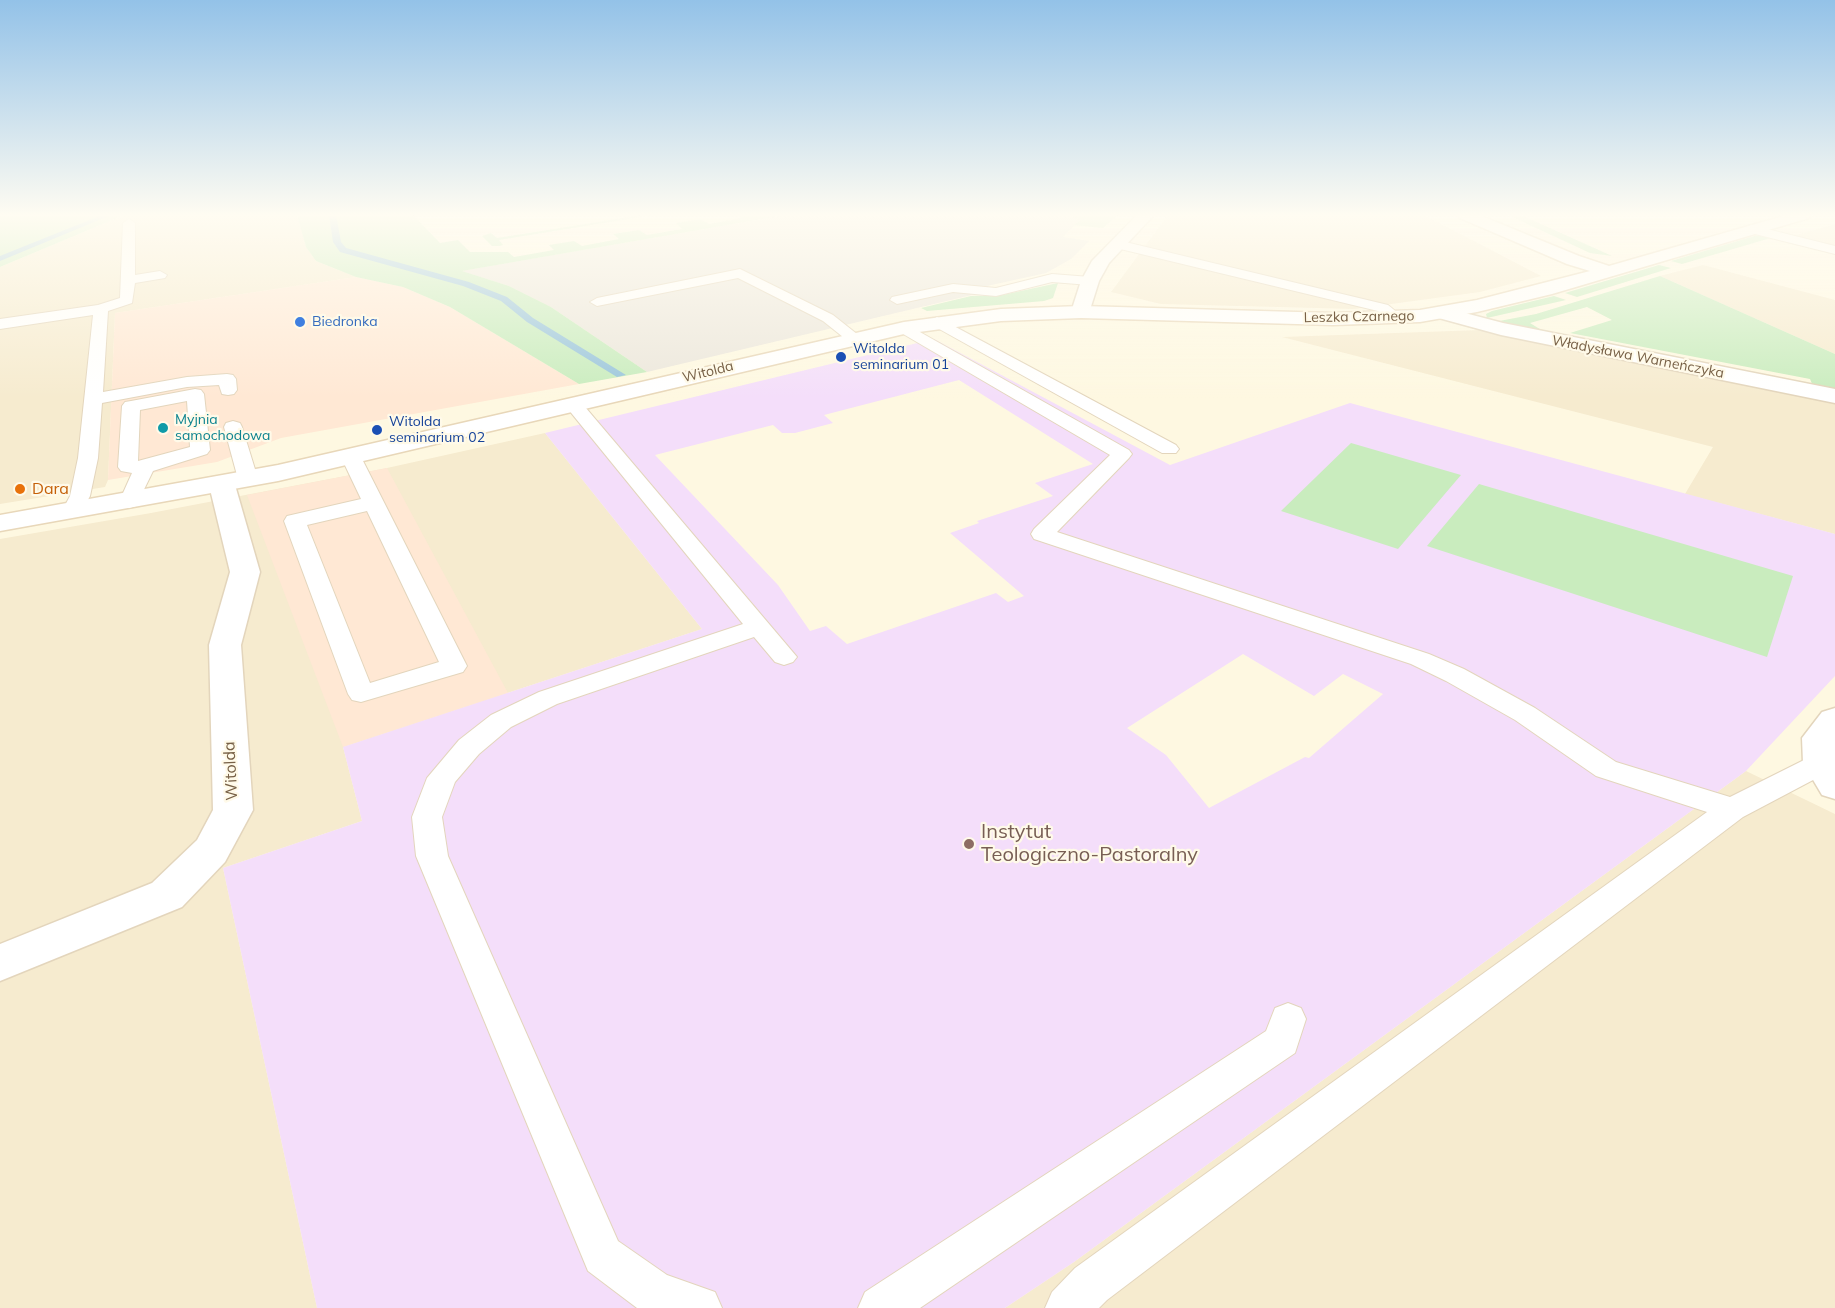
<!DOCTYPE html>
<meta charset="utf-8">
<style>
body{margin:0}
canvas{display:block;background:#fef8e1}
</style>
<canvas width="1835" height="1308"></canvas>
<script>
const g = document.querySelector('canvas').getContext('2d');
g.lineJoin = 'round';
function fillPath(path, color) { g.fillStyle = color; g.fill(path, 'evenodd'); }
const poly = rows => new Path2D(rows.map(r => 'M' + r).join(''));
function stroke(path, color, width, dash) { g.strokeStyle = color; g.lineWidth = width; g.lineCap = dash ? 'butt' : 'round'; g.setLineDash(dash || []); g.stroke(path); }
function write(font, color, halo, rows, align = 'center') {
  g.font = font + ' Mulish,sans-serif'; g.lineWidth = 4.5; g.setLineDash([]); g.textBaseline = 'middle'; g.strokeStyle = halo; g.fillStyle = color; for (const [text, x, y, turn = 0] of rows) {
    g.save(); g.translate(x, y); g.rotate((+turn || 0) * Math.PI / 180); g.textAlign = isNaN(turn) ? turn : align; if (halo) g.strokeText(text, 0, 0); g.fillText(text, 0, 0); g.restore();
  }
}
fillPath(poly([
 [124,215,297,215,306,247,316,261,356,277,115,313,108,480,105,487,0,504,0,267],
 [1168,215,1424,215,1541,276,1480,292,1354,309,1161,304,1111,292],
 [1835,224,1835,248,1789,237,1825,227],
 [1703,265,1835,300,1835,354,1660,276],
 [1481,330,1835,398,1835,534,1685,494,1713,447,1282,337],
 [545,433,702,629,343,747,362,821,223,868,317,1308,0,1308,0,539,151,513,387,468],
 [1746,771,1835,814,1835,1308,1005,1308,1074,1262]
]), '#f6ebcf');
fillPath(poly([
 [356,277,403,287,450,307,579,384,281,438,217,462,108,480,115,313],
 [387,468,508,693,343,747,247,495]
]), '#ffe8d4');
fillPath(poly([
 [785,215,1069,215,1080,220,1063,237,1089,241,1071,259,1046,273,987,286,993,290,647,372,551,307,509,286,461,271]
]), '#ece7dc');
fillPath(poly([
 [934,339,1170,465,1350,403,1835,534,1835,676,1746,771,1074,1262,1005,1308,317,1308,223,868,362,821,343,747,702,629,545,433],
 [959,380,1093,464,1035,483,1053,496,977,521,979,523,950,533,1024,596,1008,602,996,593,847,644,826,626,810,631,778,585,655,455,773,425,782,433,795,433,833,423,824,415],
 [1243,654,1314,696,1343,674,1383,694,1309,758,1305,757,1209,808,1166,755,1127,728]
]), '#f4defa');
fillPath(poly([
 [0,215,124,215,0,267],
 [297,215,413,215,440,243,458,240,470,252,508,252,514,257,554,250,549,245,574,241,582,246,619,239,613,234,639,230,647,235,682,229,676,223,700,219,709,224,742,218,737,215,785,215,462,271,509,286,551,307,647,372,579,384,450,307,403,287,356,277,316,261,306,247],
 [642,215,653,215,499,240,503,245,499,246,492,246,482,236,491,233,497,238],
 [1069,215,1118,215,1103,228,1074,225,1080,220],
 [1508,215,1521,215,1612,256,1590,253],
 [1761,234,1774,237,1682,264,1671,261],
 [1659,265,1671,268,1577,297,1565,293],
 [1660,276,1835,354,1835,390,1813,386,1810,379,1570,333,1612,320,1587,307,1530,323,1543,331,1523,329,1494,322,1536,314],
 [1058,283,1053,298,1044,301,927,311,921,308,971,296,1002,295],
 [1554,296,1566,300,1487,318,1486,314,1492,311],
 [1351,443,1461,475,1398,549,1281,511],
 [1479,484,1793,576,1767,657,1427,546]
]), '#c9ecbe');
fillPath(poly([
 [102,215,111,215,0,261,0,256,102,215],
 [329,215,336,215,341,242,346,248,469,282,507,297,533,318,626,375,617,377,527,322,501,301,463,286,340,252,333,242,329,215]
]), '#99c5db');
const lane = poly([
 [129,219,135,223,135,275,160,271,167,275,165,278,135,283,132,303,108,311,103,392,187,377,227,374,233,375,236,379,237,390,234,394,228,395,222,394,219,385,187,387,102,403,98,458,90,496,80,515,73,517,66,515,62,511,70,496,78,458,93,315,0,329,0,319,98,305,120,298,123,223,129,219],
 [1751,225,1835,246,1835,254,1747,232,1745,229,1751,225],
 [1117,240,1388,305,1404,318,1396,323,1378,311,1112,247,1110,244,1117,240],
 [740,269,833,315,862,338,860,341,848,341,823,321,738,278,597,306,590,302,597,298,740,269],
 [1052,274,1090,277,1097,281,1090,285,1052,282,996,296,953,292,897,304,890,300,892,297,953,284,996,288,1052,274],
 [937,317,1176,445,1179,449,1176,453,1162,453,932,325,929,322,937,317],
 [904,323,1129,450,1132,454,1129,458,1057,532,1429,654,1464,669,1535,708,1616,762,1730,797,1812,756,1822,753,1832,756,1835,765,1832,770,1743,817,1107,1300,1099,1308,1045,1308,1052,1292,1075,1268,1707,812,1596,776,1515,720,1446,681,1411,664,1034,539,1031,534,1034,529,1110,455,898,331,896,328,898,325,904,323],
 [195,389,201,390,204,394,210,450,207,454,153,471,136,506,129,508,122,506,119,502,132,473,121,471,118,467,122,406,125,402,131,401,195,389],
 [187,401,190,447,138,461,140,410,187,401],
 [574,400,580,401,797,657,793,662,784,665,775,662,754,637,557,704,511,727,479,754,455,782,442,817,448,856,618,1241,667,1275,715,1292,722,1308,637,1308,588,1271,416,856,412,817,427,778,459,740,491,715,539,692,743,624,568,409,565,405,568,401,574,400],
 [233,421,240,423,242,427,258,479,255,483,241,483,238,479,224,427,226,423,233,421],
 [351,451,358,453,361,457,467,666,463,672,361,702,352,700,348,694,284,521,287,516,361,499,341,457,344,453,351,451],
 [367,511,439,662,370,683,307,525,367,511],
 [1288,1003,1301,1008,1306,1019,1295,1053,920,1308,858,1308,865,1292,1266,1031,1275,1008,1288,1003]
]);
const street = poly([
 [1137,215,1154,215,1109,263,1099,281,1088,316,1074,316,1071,312,1081,281,1092,261,1137,215],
 [1442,307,1503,323,1835,389,1835,403,1501,335,1435,317,1432,313,1435,309,1442,307],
 [222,477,231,479,235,485,260,572,241,645,253,810,225,862,182,907,0,981,0,944,152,883,197,840,213,810,209,645,230,572,209,485,213,479,222,477],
 [1835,708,1835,799,1822,795,1803,763,1802,738,1822,712,1835,708]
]);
const secondary = poly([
 [1458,215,1479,215,1579,256,1609,266,1787,215,1811,215,1809,218,1552,294,1477,312,1420,322,1333,325,1081,318,1001,321,904,334,278,481,0,531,0,515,278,465,904,322,1001,309,1081,306,1333,313,1420,310,1477,300,1590,271,1567,264,1460,218,1458,215]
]);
stroke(lane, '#e3d5bc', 2);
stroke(street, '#e3d5bc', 3);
stroke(secondary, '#e8d7b9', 3);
fillPath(lane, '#fff');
fillPath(street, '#fff');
fillPath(secondary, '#fff');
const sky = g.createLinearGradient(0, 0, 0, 398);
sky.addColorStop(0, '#93c2e8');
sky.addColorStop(0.54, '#fffcf2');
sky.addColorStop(1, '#fffcf200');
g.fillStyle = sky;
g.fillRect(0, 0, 1835, 398);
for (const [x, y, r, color] of [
 [300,322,6,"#3f7fe0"],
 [841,357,6,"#1a4fb4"],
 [163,428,6,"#0f9aa8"],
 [377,430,6,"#1a4fb4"],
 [20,489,6,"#e8710a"],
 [969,844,6,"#8d6e63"]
]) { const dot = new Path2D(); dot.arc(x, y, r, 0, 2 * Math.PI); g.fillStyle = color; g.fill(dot); stroke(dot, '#fffae9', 2); }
write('14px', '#776046', '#fffae9', [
 ["Leszka Czarnego",1359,317,-1],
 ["Władysława Warneńczyka",1638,357,11],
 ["Witolda",708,372,-14]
]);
write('14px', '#366cbe', '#fffae9', [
 ["Biedronka",312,322]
], 'left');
write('14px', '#164399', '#fffae9', [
 ["Witolda",853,349],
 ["seminarium 01",853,365],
 ["Witolda",389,422],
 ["seminarium 02",389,438]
], 'left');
write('14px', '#0d838f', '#fffae9', [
 ["Myjnia",175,420],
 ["samochodowa",175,436]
], 'left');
write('16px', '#c56008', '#fffae9', [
 ["Dara",32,489]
], 'left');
write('16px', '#776046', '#fffae9', [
 ["Witolda",231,771,-93]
]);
write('20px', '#785e54', '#fffae9', [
 ["Instytut",981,832],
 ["Teologiczno-Pastoralny",981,855]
], 'left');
</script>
